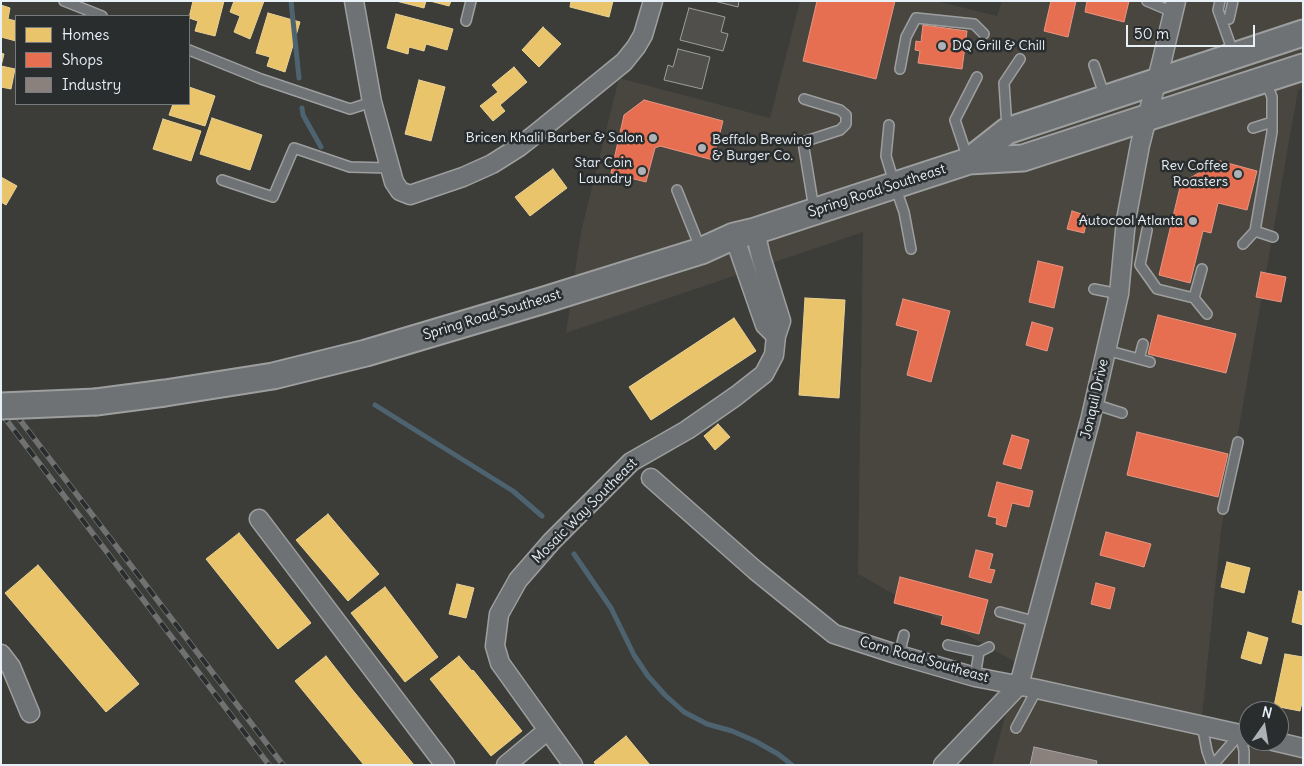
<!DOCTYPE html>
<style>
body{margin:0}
#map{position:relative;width:1304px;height:766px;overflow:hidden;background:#3c3c39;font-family:Delius,sans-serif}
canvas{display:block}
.frame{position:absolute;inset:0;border:2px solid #e8f1f8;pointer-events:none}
.legend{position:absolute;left:15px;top:15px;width:175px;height:90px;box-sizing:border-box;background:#2a2d2e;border:1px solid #767b7f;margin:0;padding:6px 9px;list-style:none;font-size:15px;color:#e8f1f8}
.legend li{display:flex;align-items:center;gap:10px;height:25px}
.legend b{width:25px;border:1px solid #767b7f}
.north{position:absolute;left:1239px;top:701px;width:50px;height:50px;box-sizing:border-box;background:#2a2d2e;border:1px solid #767b7f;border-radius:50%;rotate:13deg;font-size:14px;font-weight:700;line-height:20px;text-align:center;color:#e8f1f8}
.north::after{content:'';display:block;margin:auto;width:18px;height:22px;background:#acb2b5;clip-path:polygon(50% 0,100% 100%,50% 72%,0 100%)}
.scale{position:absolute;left:1126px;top:25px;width:129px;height:22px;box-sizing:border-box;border:2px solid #e8f1f8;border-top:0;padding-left:6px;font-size:15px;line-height:18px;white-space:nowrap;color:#e8f1f8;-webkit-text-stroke:4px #2a2d2e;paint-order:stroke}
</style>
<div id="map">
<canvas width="1304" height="766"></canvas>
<div class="frame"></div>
<ul class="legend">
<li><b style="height:14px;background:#e9c46a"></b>Homes</li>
<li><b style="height:14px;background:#e76f51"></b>Shops</li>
<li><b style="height:14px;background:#8a817c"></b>Industry</li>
</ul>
<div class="north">N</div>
<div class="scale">50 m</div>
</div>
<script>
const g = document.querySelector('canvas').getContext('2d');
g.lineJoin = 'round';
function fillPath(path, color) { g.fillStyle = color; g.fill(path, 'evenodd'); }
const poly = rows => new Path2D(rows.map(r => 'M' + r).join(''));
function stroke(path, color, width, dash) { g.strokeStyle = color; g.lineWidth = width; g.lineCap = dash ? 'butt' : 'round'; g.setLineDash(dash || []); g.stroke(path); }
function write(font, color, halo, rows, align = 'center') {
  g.font = font + ' Delius,sans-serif'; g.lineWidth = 5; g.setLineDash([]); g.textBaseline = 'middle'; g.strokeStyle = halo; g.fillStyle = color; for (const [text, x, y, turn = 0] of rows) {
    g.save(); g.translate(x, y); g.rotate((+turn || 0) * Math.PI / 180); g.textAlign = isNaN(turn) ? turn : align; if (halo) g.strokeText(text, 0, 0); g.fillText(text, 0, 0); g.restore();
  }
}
fillPath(poly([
 [800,1,936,1,997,16,1002,1,1303,1,1303,88,1298,90,1221,530,1202,717,1249,741,1303,742,1303,765,992,765,1019,664,858,574,863,232,566,333,581,232,619,78,770,118]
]), '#48463f');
const homes = poly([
 [193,1,224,1,215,36,195,31,198,21,189,18,193,1],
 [234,1,264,1,250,39,234,32,240,16,230,12,234,1],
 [396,1,426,1,424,8,396,1],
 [430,1,451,1,449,6,430,1],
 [571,1,613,1,609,17,570,7,571,1],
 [1,5,10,8,8,19,16,21,16,41,1,37,1,5],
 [268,13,300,22,285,72,267,66,270,57,256,53,268,13],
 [396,14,453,29,447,50,426,44,424,51,409,47,408,54,387,48,396,14],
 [543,27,561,44,539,67,522,50,543,27],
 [1,53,4,54,1,66,15,69,11,89,1,87,1,53],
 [514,67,527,82,500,105,505,111,493,121,480,106,498,92,492,85,514,67],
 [419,80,445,87,431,141,405,134,419,80],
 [189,87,215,96,205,126,169,115,173,104,189,104,189,87],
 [212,118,262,135,250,170,200,154,212,118],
 [163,119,201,131,191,161,153,149,163,119],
 [553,169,567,188,530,216,515,197,553,169],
 [1,177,17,186,6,205,1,202,1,177],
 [805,298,845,300,839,398,799,395,805,298],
 [734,318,756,351,651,420,629,387,734,318],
 [718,424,730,437,715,450,704,436,718,424],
 [328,514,379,574,348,601,296,540,328,514],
 [239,533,311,623,278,649,206,559,239,533],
 [1227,562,1250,568,1244,593,1221,587,1227,562],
 [38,565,139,684,106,712,5,593,38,565],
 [457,584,474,588,466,618,449,614,457,584],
 [385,587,438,657,405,682,351,613,385,587],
 [1299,591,1303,592,1303,625,1292,622,1299,591],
 [1248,632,1268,638,1261,664,1241,658,1248,632],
 [1285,654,1303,657,1303,698,1300,711,1274,706,1285,654],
 [326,656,351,688,414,765,364,765,295,681,326,656],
 [459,656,472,671,473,670,522,731,491,756,430,679,459,656],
 [626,736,650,765,596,765,594,762,626,736]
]);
fillPath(homes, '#e9c46a');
stroke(homes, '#e9d295', 1);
const shops = poly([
 [817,1,895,1,876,79,803,61,817,1],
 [1051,1,1076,1,1068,37,1044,31,1051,1],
 [1087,1,1129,1,1124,22,1085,12,1087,1],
 [923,25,967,31,962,69,918,63,920,51,915,50,916,41,921,42,923,25],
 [644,100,723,121,713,160,660,146,655,148,646,182,611,173,624,115,644,100],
 [1220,161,1257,171,1247,210,1218,203,1211,233,1203,231,1190,283,1159,275,1181,183,1220,161],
 [1072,211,1088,216,1084,233,1067,229,1072,211],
 [1038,261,1063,267,1054,308,1029,302,1038,261],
 [1261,272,1286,277,1281,302,1256,297,1261,272],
 [903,299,950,311,931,382,907,375,918,331,896,325,903,299],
 [1158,315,1236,334,1226,373,1148,354,1158,315],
 [1032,322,1053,328,1047,351,1026,345,1032,322],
 [1137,432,1228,454,1218,497,1127,475,1137,432],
 [1012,435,1029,440,1021,469,1003,464,1012,435],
 [997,482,1033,491,1029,507,1012,503,1006,527,996,524,997,518,988,516,997,482],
 [1106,532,1151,544,1144,567,1100,555,1106,532],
 [976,550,993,554,989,569,995,570,991,583,969,577,976,550],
 [900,577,988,600,979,634,941,624,943,616,894,603,900,577],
 [1096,583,1115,588,1110,609,1091,604,1096,583]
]);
fillPath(shops, '#e76f51');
stroke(shops, '#e79683', 1);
const industry = poly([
 [1034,747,1097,761,1096,765,1030,765,1034,747]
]);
fillPath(industry, '#8a817c');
stroke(industry, '#a6a3a1', 1);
stroke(poly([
 [291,1,299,78],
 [302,108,303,115,321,147],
 [375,405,513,491,542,516],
 [574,554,611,608,634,655,648,676,665,695,684,712,707,724,732,731,755,741,778,754,792,765]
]), '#4e6370', 5);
const building = poly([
 [714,1,739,1,738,7,714,1],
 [689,8,725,17,721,32,728,34,723,51,680,40,689,8],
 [678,49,710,57,702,89,664,80,668,65,673,67,678,49]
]);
fillPath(building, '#514f4b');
stroke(building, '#9d9f9f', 1);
const service = poly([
 [64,1,102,16],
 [1147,1,1173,12],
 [1220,1,1218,10,1234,55],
 [1222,20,1229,19,1233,1],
 [466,21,471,1],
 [189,50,261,79,350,109,372,102],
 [1094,65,1105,97],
 [900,69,906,37,916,18,974,24,984,34],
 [804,99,840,110,846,115,846,124,840,130,803,142,814,209],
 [889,125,886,156,895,186,904,212,911,249],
 [1007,128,1004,83,1020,59],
 [1253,128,1272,122],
 [968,159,955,120,977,77],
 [222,180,273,197,294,148,350,167,390,168],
 [677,190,701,250],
 [1147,230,1140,265,1157,289,1194,298,1207,314],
 [1255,231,1273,237],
 [1243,244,1255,231,1272,132,1272,97,1266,82],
 [1094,289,1119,294],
 [1194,298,1202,269],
 [1106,350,1150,362],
 [1139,359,1143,344],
 [1094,404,1122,413],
 [1223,509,1238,442],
 [1000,612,1037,622],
 [948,645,979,652,975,677],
 [979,652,989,647],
 [899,655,904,635],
 [1202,725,1207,751,1212,765],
 [1016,728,1037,689],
 [1240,734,1244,751,1244,765],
 [1213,765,1240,734]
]);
const minor = poly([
 [354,1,372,102,394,182,400,191,410,195,463,177,492,164,519,147,538,132,624,62,636,47,643,35,653,1],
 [734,236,765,325,776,336],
 [651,478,755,570,834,634,899,655,975,677,1037,689,1249,736],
 [259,519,445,765],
 [1,654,11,667,30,713],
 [1273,741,1303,748],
 [506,765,548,730],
 [573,765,500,663,495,646,499,614,518,580,552,541,631,462,687,430,736,396,764,374,774,355,776,336,781,321,761,257,755,231],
 [943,765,1019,685,1090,421,1119,294,1126,220,1140,145,1162,60,1176,1]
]);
const secondary = poly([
 [969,161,1007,131,1303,33],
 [96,402,165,393,273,376,366,353,541,301,701,251,734,236,755,231,969,161,1023,158,1303,67]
]);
stroke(service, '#9d9f9f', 12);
stroke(minor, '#9d9f9f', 21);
stroke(secondary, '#9d9f9f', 29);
stroke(service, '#6f7275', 9);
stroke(minor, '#6f7275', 18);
stroke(secondary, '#6f7275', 25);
const rail = poly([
 [1,395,283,765],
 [1,413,269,765]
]);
stroke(rail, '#707272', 5.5);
stroke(rail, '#2a2d2e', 4, [11]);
const secondaryBridge = poly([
 [1,406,96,402]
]);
stroke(secondaryBridge, '#9d9f9f', 29, []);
stroke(secondaryBridge, '#6f7275', 25);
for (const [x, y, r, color] of [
 [942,46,5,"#acb2b5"],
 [653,138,5,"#acb2b5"],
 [702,148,5,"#acb2b5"],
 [642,171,5,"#acb2b5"],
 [1238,174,5,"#acb2b5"],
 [1193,221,5,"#acb2b5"]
]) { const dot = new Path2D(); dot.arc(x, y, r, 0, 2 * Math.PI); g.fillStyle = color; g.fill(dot); stroke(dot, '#2a2d2e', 2); }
write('14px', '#e8f1f8', '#2a2d2e', [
 ["DQ Grill & Chill",952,46,"left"],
 ["Bricen Khalil Barber & Salon",643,138],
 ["Beffalo Brewing",712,140,"left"],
 ["& Burger Co.",712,156,"left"],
 ["Star Coin",632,163],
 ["Laundry",632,179],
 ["Rev Coffee",1228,166],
 ["Roasters",1228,182],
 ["Autocool Atlanta",1183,221]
], 'right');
write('14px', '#e8f1f8', '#2a2d2e', [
 ["Spring Road Southeast",877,191,-18],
 ["Spring Road Southeast",492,315,-17],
 ["Jonquil Drive",1095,399,-77],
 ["Mosaic Way Southeast",585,511,-45],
 ["Corn Road Southeast",924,660,16]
]);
</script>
